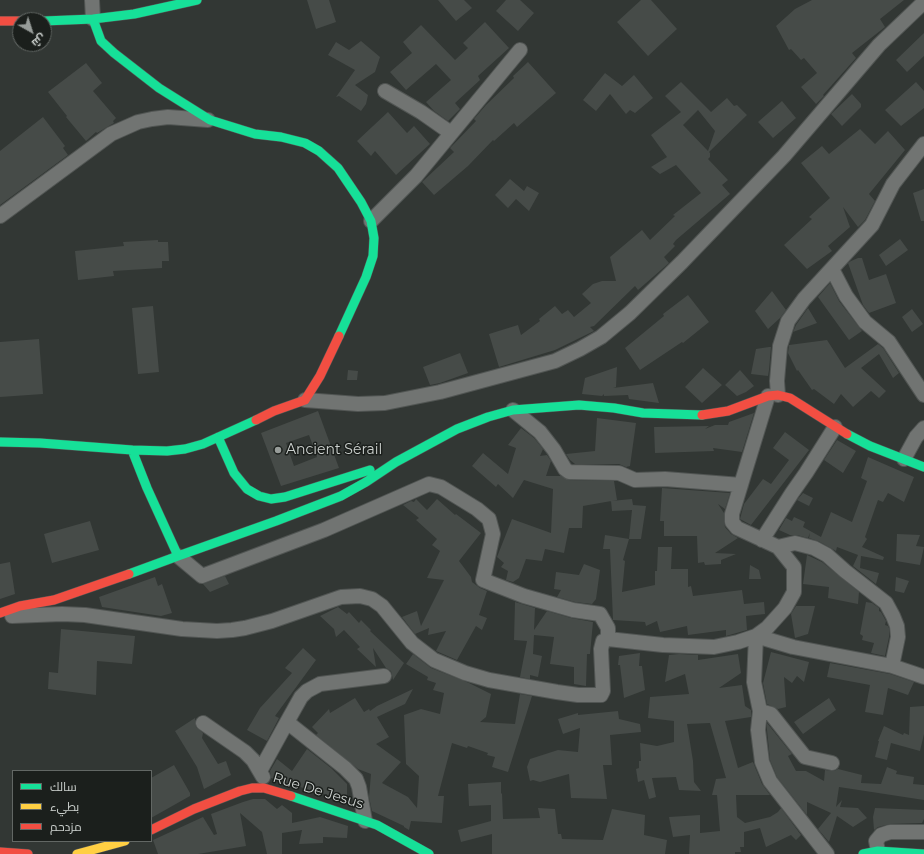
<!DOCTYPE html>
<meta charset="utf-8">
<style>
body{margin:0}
#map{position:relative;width:924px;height:854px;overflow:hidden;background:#323734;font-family:Montserrat,Cairo,sans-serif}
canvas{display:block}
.legend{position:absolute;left:12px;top:770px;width:140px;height:72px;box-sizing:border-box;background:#1b1f1c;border:1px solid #626764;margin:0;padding:5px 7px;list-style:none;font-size:12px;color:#cdd2cf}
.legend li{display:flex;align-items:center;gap:8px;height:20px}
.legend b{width:20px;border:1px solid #626764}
.north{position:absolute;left:12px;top:12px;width:40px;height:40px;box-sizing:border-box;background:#1b1f1c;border:1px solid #626764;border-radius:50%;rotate:141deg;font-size:11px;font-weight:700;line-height:16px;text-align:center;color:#cdd2cf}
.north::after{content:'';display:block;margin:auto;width:14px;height:18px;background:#979c99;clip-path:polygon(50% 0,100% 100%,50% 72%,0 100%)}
</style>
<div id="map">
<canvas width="924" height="854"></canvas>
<ul class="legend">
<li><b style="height:5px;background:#16e098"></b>سالك</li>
<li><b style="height:5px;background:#ffcf43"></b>بطيء</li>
<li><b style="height:5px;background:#f24e42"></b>مزدحم</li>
</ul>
<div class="north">ش</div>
</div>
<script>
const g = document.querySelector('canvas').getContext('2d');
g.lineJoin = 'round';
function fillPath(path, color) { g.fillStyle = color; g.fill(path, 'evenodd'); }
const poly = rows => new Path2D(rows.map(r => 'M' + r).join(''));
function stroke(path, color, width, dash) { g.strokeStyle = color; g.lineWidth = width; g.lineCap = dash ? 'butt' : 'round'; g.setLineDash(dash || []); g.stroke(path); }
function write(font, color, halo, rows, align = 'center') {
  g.font = font + ' Montserrat,sans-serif'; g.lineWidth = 3; g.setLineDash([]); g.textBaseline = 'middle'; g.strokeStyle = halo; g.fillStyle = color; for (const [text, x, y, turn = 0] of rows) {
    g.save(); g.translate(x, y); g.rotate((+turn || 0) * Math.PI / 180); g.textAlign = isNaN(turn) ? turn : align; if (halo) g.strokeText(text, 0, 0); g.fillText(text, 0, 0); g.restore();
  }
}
fillPath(poly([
 [307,0,329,0,336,22,316,29],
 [438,0,464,0,472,8,456,21],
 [506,0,520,0,534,13,518,31,496,11],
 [641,0,651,0,677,29,648,56,617,22],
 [812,0,904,0,880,19,885,27,852,53,856,58,823,95,824,96,816,104,801,87,817,73,804,58,801,60,791,49,789,50,776,26,795,9],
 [485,22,509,48,478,76,480,80,455,103,460,109,448,121,434,111,426,102,451,80,436,64,406,90,390,72,412,53,403,42,421,25,455,60,468,48,463,43],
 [924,33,924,56,907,72,896,60],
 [361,41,380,57,375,72,355,85,368,95,366,104,361,111,339,96,336,97,355,70,328,55,336,42,349,50],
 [528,62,556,93,517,127,514,123,494,141,493,140,468,166,434,195,422,182,454,152,450,148,476,121,474,119,486,105,514,78,513,76],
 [86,63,102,83,93,91,116,118,113,121,114,123,97,133,96,132,86,141,66,117,67,116,48,92],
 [605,73,622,86,634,75,653,98,635,113,630,110,626,114,610,94,596,111,583,100],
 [681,82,711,112,727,98,734,106,737,105,747,115,709,152,710,153,710,157,708,159,728,180,722,185,730,194,676,240,673,244,675,246,664,257,669,263,638,290,635,286,594,326,590,327,594,331,555,350,499,367,489,334,518,325,521,335,540,321,539,319,555,306,562,314,568,310,574,317,591,303,582,294,593,284,602,281,616,281,610,257,642,230,650,240,675,216,673,215,701,193,676,165,660,174,651,167,667,157,651,135,681,112,665,96],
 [698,110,715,131,708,151,683,125],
 [916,82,924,91,924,108,901,126,885,110],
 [852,94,861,104,861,107,842,126,831,114],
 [782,101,796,118,773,138,758,122],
 [388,112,407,133,414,126,430,144,396,175,375,151,371,156,357,141],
 [43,117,65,146,63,148,68,155,0,205,0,151],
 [860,129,875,144,888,131,905,150,869,194,875,201,865,220,858,227,843,207,850,227,828,246,832,251,807,269,784,245,812,219,809,217,830,198,801,163,822,146,829,154],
 [510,179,524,191,527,186,539,193,529,211,516,199,508,208,495,195],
 [924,189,924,221,921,221,913,193],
 [900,239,908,250,886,266,879,255],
 [158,240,158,242,168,242,169,261,162,261,162,268,113,271,114,276,78,280,75,251,124,246,123,242],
 [858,258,862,258,869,280,886,274,896,303,869,313,863,305,848,263,851,261],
 [830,283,839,301,862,331,849,340,818,297],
 [772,291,786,310,780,318,768,329,755,311],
 [688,295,709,322,683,343,682,342,640,370,625,348,664,316,663,314],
 [153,306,159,372,138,374,132,308],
 [808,308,817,323,793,332,796,325],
 [912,309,923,324,912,332,902,317],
 [39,339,43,394,0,397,0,342],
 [827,340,845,368,878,344,883,348,899,373,893,378,879,354,861,368,886,391,879,398,871,391,853,407,841,394,834,404,814,389,812,390,798,370,797,371,788,353,789,345],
 [769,347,771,347,769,370,768,376,751,374,756,349],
 [460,353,468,373,440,383,430,385,423,367],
 [617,367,616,387,613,388,653,383,659,403,629,399,628,395,604,396,604,394,602,396,582,394,585,378],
 [703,368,722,385,702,403,685,387],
 [348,370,358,371,357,380,347,380],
 [740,370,754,386,746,392,737,396,725,385],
 [318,411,339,468,281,486,261,433],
 [309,435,317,457,294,466,286,443],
 [754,413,742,452,713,448,714,451,655,453,654,427,709,426,705,429,715,425,728,425,729,422],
 [597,418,636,423,630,466,626,467,619,464,575,464,570,460,566,454,595,451],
 [521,428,534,438,543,449,540,456,547,455,551,461,546,476,561,476,569,480,614,481,617,500,583,506,582,528,569,528,564,553,545,549,542,561,526,559,519,578,513,582,506,580,508,571,501,567,504,563,497,557,512,519,551,533,553,489,524,480,513,498,498,484,496,487,472,466,483,453,508,474,516,448,508,445],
 [785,432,809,450,751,525,740,519,744,504,763,479,771,484,789,460,773,448],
 [837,440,856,451,843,473,824,460],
 [868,457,914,477,904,502,888,493,883,502,878,500,865,537,867,539,862,547,884,557,883,560,861,556,860,568,879,573,876,584,853,566,858,555,837,547,836,551,818,541,809,538,810,533,808,538,797,535,790,535,779,530,786,518,792,521,794,517,805,522,803,527,821,537,831,512,852,522,867,481,861,478],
 [662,488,730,493,725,509,718,504,724,513,724,522,725,527,731,534,738,538,715,553,736,554,721,560,721,564,705,565,704,562,698,563,697,536,664,536,664,521,660,521],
 [803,493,813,498,809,506,797,500],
 [416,499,427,510,437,499,455,515,456,514,481,533,459,561,471,577,472,582,480,588,487,591,479,615,487,618,482,630,476,626,457,660,436,651,446,631,428,635,429,628,415,634,402,617,417,611,421,626,444,580,427,578,440,551,432,545,437,539,416,520,419,518,403,505,411,501,414,502],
 [632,499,633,505,646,506,641,539,629,539,632,510,612,511,611,501],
 [90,521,99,550,52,563,44,534],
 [897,534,920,535,916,546,924,547,920,565,896,561],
 [605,535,629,539,623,560,625,561,622,592,655,585,655,571,657,571,658,547,672,547,671,569,688,569,688,587,691,586,693,596,742,590,744,604,764,602,765,614,746,616,747,630,726,636,726,630,688,635,687,626,660,632,657,621,646,626,645,622,613,620,610,549,603,549],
 [807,555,822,562,859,592,858,604,828,598,829,587,803,584],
 [10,562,15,594,0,599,0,564],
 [584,564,600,570,596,599,592,604,575,602,557,597,561,590,554,589,556,572,579,575],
 [750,565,759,570,761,579,749,579],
 [225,576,229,584,210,592,203,584],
 [155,577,158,586,162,584,172,613,161,616,102,607,99,597],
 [896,577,909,581,904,593,895,591],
 [515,602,535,608,534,630,547,611,571,618,593,622,590,654,587,654,586,686,574,684,574,667,550,664,554,637,534,635,533,654,542,656,538,677,530,675,530,679,520,677,527,641,514,640],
 [866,602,872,603,879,608,879,611,881,612,886,621,885,625,888,626,889,628,889,637,885,656,871,653,874,643,862,640,863,636,860,634],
 [796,606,815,606,808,634,795,638,791,614],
 [338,607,347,614,349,612,359,623,361,620,371,630,370,631,404,663,393,680,391,671,386,668,373,648,376,667,357,649,360,647,344,630,336,637,334,629,320,616],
 [61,629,135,636,132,664,97,661,96,695,48,689,49,672,58,673],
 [303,648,316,660,275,716,279,718,267,741,247,730,260,708,292,673,285,668],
 [771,652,809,662,804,682,797,676,792,683,784,677,786,707,778,709,767,704,763,683],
 [640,653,639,666,642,666,645,690,624,698,620,665,618,665,619,656],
 [413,654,431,668,469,683,491,694,486,717,480,722,515,724,520,694,532,696,508,772,492,767,495,757,487,755,488,753,468,746,467,748,452,743,438,796,444,796,442,823,411,821,409,830,404,827,404,826,372,811,369,797,371,774,358,769,316,735,318,733,312,727,329,709,330,713,355,698,364,712,369,709,370,711,377,706,413,689,405,704,377,717,389,737,376,744,401,762,382,783,408,797,417,808,419,776,406,764,404,715,421,709,440,714,444,693,433,690,436,683,427,680,428,677,406,664],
 [679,654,698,655,698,660,738,654,741,673,719,688,742,685,745,706,751,710,751,717,725,721,738,768,753,762,762,784,770,795,736,795,737,817,745,823,770,817,778,812,781,808,801,835,796,840,791,835,766,847,760,828,744,832,744,847,740,847,741,852,735,852,735,854,689,854,690,835,673,837,669,817,700,815,700,833,720,831,717,795,712,795,716,779,726,778,710,723,687,724,693,761,694,782,701,791,679,790,676,777,652,778,656,797,649,799,644,780,638,782,636,769,639,768,639,761,641,761,640,743,657,746,674,742,674,721,648,718,650,697,689,694,685,674,665,682,669,655],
 [830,663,890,674,914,682,908,695,888,688,883,715,865,712,870,685,827,677],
 [829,698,836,710,803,734,794,722],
 [924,706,924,734,920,751,891,743,887,760,875,757,879,741,878,741,884,726,903,735,904,733,909,735,910,707],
 [618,711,619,719,640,724,641,732,610,735,612,765,603,765,607,799,571,798,569,774,540,782,533,780,530,781,527,767,530,759,558,750,578,752,580,728,563,734,558,719,578,713,578,715],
 [195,718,196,727,203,733,202,738,218,764,226,761,231,775,204,789,197,767,175,731],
 [767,723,792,754,788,756,796,771,806,771,824,781,825,770,834,771,838,769,862,775,861,783,881,784,887,767,897,771,896,774,914,777,913,784,924,785,924,800,839,787,836,807,842,800,840,807,858,808,867,818,853,827,837,816,829,842,818,829,831,813,807,802,807,815,777,777,770,760,767,730],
 [307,749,331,768,347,784,347,802,310,789,310,790,271,778,270,771,277,759,292,771],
 [174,765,190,793,190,796,151,818,151,778],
 [501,782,501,794,502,793,503,819,540,818,538,808,555,809,558,834,561,834,562,839,603,840,612,809,645,815,644,835,667,840,665,854,492,854,492,834,461,842,458,830,491,821,491,805,469,806,468,784],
 [253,799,265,799,277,809,282,805,292,813,292,823,320,817,348,826,347,838,323,837,323,843,299,844,302,830,282,833,282,854,267,854,262,832,240,813,246,846,198,854,158,854,153,840,203,817,214,835,217,834,211,814,243,802],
 [875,808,924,810,924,819,922,823,890,824,878,827,874,830,873,817]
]), '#464b48');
const street = poly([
 [92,0,93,19],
 [385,91,421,112,451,133],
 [0,216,111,134,138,122,152,119,168,117,208,120],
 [371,221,416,176,520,50],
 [832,269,846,296,865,322,889,342,924,395],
 [778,395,777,381,780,346,788,321,804,299,872,225,893,184,924,144],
 [768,396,732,514,732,522,737,528,778,547,795,543,814,548,827,555,845,571,886,603,893,616,897,626,898,637,892,666],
 [305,400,358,404,385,403,440,392,555,361,580,349,601,337,630,313,682,262,784,156,879,45,924,2],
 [513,410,540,432,554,450,565,469,569,472,619,473,635,480,665,479,741,485],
 [904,459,916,437,924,428],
 [762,540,792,493,806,473,835,427],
 [778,547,794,567,794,592,785,608,767,628,756,636,754,682,760,711,771,714,805,757,832,763],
 [178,556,202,576,324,530,429,484,441,487,477,509,489,519,493,534,483,580,524,596,573,610,600,614,608,628,608,639],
 [12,616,62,614,85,615,182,629,217,631,232,630,245,628,272,621,341,597,360,596,372,599,382,606,412,643,434,660,465,673,489,680,557,692,578,695,601,695,603,691,601,649,603,641,608,639,663,645,714,647,738,642,756,636,793,647,892,666,924,677],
 [760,711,758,730,762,762,770,781,827,854],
 [287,722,345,768,356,779,359,787,365,821],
 [203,723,245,752,253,760,263,777],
 [260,771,287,722,301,697,307,691,320,684,384,676],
 [878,851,876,841,881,835,890,832,924,832]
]);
const fast = poly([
 [93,19,101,41,114,53,159,88,210,120,255,134,281,137,305,143,319,151,338,168,361,202,371,221,374,238,373,256,366,277,339,336],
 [44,21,93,19,134,14,197,0],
 [847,434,870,446,924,467],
 [218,437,234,473,247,489,259,496,271,499,285,497,370,470],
 [0,442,40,443,132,450,147,488,178,556,129,574],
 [132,450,167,451,185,449,203,444,256,420],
 [178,556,276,521,341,496,366,482,396,462,457,429,488,417,513,410,579,405,614,408,643,413,702,415],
 [291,796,377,825,429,854],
 [863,854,878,851,924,854]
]);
const slow = poly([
 [77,854,125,841]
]);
const jam = poly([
 [0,21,20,21],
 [702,415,728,411,768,396,778,395,790,398,847,434],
 [256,420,274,411,305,400,320,376,339,336],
 [0,613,20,606,54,600,129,574],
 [151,830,194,809,240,791,252,788,264,788,291,796],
 [0,852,28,854]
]);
stroke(street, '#515553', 16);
stroke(fast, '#515553', 10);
stroke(slow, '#515553', 10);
stroke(jam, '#515553', 10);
stroke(street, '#717472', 14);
stroke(fast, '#16e098', 9);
stroke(slow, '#ffcf43', 9);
stroke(jam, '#f24e42', 9);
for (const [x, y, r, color] of [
 [278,450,4,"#979c99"]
]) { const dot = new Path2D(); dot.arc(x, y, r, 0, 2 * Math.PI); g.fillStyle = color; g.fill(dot); stroke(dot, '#1b1f1c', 1.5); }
write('14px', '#cdd2cf', '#1b1f1c', [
 ["Ancient Sérail",286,450]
], 'left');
write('14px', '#cdd2cf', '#1b1f1c', [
 ["Rue De Jesus",318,791,17]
]);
</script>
